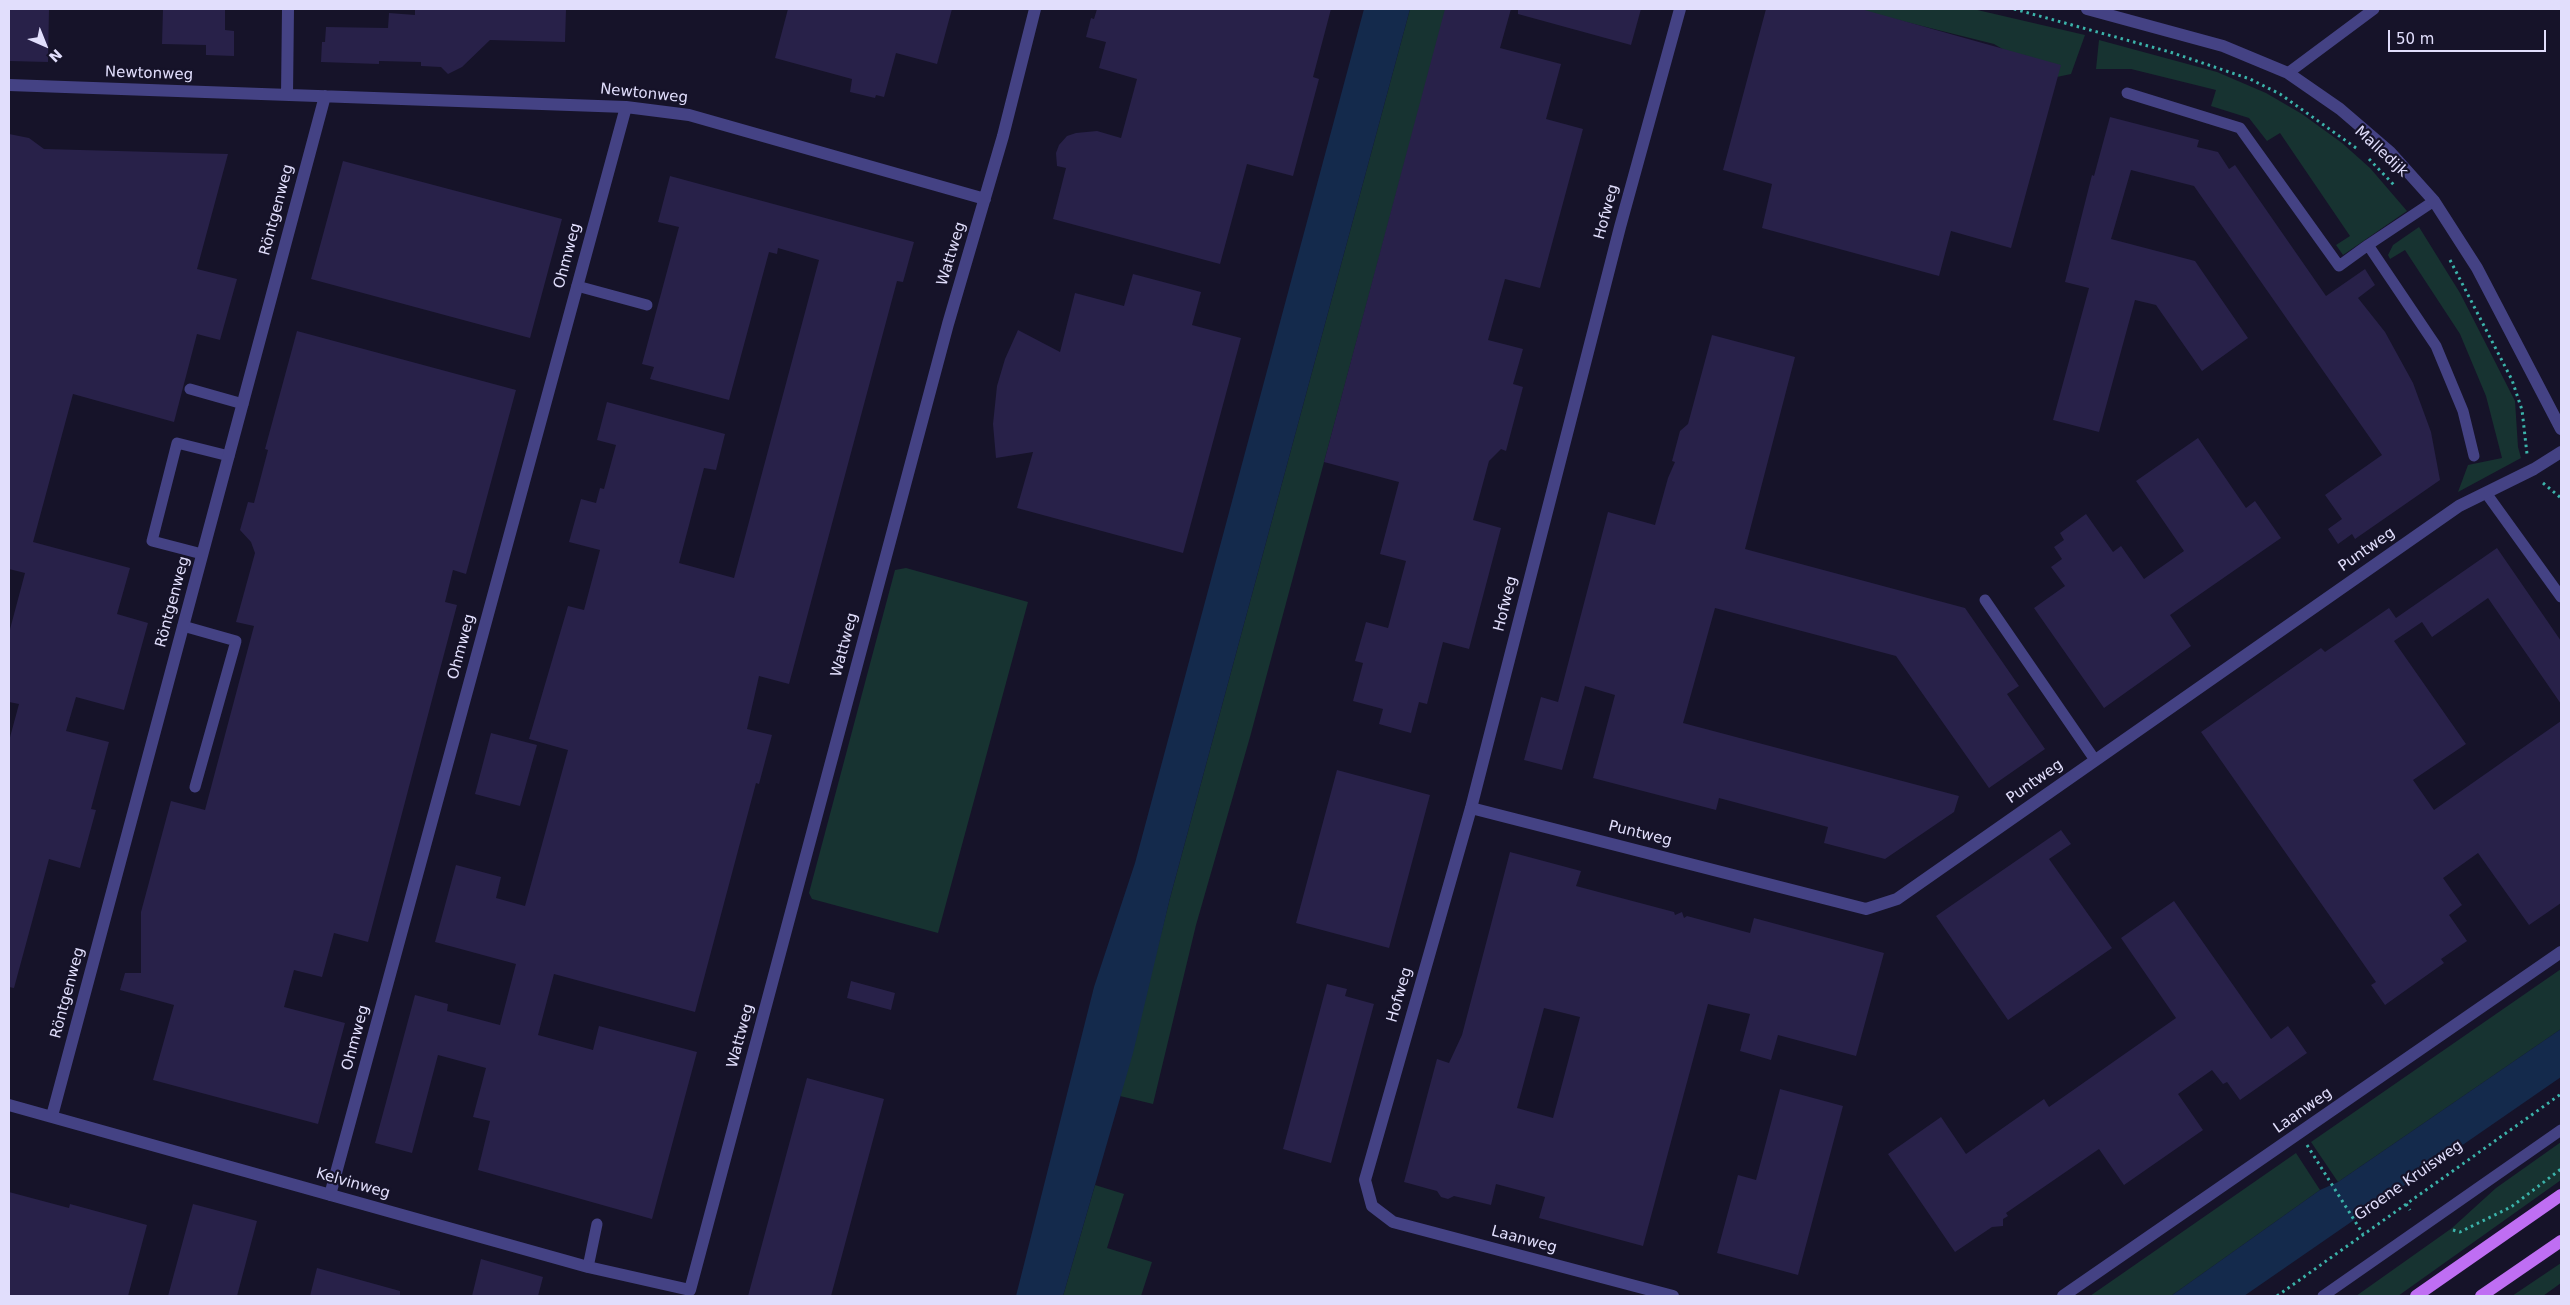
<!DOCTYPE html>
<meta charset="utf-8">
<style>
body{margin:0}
#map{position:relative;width:2570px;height:1305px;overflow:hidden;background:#161329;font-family:"DejaVu Sans",sans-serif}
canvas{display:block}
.frame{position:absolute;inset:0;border:10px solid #e1defc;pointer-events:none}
.north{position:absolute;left:20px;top:20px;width:50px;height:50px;-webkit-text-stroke:4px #161329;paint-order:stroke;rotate:136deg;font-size:14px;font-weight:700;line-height:20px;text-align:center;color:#e1defc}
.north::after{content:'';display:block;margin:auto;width:18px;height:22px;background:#e1defc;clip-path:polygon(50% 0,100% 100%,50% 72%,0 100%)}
.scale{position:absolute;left:2388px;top:30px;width:158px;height:22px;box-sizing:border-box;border:2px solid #e1defc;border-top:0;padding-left:6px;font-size:15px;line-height:18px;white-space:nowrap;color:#e1defc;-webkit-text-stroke:4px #161329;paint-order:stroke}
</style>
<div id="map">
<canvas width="2570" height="1305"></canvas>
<div class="frame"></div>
<div class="north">N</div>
<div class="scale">50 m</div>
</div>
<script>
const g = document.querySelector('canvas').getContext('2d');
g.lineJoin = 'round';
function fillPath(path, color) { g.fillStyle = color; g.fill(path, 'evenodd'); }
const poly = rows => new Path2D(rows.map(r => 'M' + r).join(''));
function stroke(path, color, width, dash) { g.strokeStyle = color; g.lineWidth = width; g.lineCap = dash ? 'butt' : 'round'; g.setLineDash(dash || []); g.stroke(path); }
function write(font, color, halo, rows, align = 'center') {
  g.font = font + ' "DejaVu Sans",sans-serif'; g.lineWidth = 4.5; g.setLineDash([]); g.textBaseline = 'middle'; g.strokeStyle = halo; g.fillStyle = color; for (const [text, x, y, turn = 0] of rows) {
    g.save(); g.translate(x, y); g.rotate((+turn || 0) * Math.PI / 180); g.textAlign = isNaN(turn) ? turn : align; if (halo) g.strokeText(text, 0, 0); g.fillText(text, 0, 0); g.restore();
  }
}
fillPath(poly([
 [1410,9,1446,9,1250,737,1196,925,1153,1104,1120,1096,1170,898],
 [1854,9,1973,9,2085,35,2071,74,2052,78,1994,44],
 [2099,40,2217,72,2266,93,2302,114,2342,143,2370,168,2407,211,2343,255,2336,245,2350,236,2280,133,2267,141,2249,118,2211,106,2216,90,2131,69,2096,69],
 [2419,227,2460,293,2515,401,2518,447,2521,458,2458,492,2468,465,2502,458,2486,396,2460,334,2405,250,2390,259,2388,255,2393,245],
 [906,568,1028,602,938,933,812,899,809,893,895,570],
 [2561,969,2561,1029,2338,1182,2311,1142],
 [2561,1142,2561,1180,2398,1296,2356,1296,2452,1228,2496,1188],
 [2296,1153,2320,1190,2171,1296,2090,1296],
 [1095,1185,1124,1194,1107,1248,1152,1262,1141,1296,1063,1296],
 [2561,1263,2561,1283,2543,1296,2512,1296]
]), '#173331');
fillPath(poly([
 [1364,9,1410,9,1170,898,1133,1053,1063,1296,1016,1296,1094,987,1135,863],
 [2561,1029,2561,1077,2244,1296,2171,1296,2320,1190,2338,1182]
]), '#142a4c');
fillPath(poly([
 [9,9,49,9,48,62,9,61],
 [163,9,225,9,225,30,234,31,234,56,206,55,206,45,162,44],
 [415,9,566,9,565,42,490,40,462,67,448,74,441,67,421,66,421,62,379,61,379,64,321,62,322,42,325,42,326,27,388,28,389,13,415,15],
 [788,9,952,9,937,64,896,53,884,97,876,95,875,98,850,92,852,79,775,58],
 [1097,9,1331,9,1313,77,1319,79,1293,176,1247,164,1220,264,1053,219,1066,168,1057,166,1056,153,1059,145,1067,136,1076,133,1097,131,1121,138,1137,79,1099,68,1106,42,1086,37,1091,18,1094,19],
 [1445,9,1511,9,1500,48,1561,64,1546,119,1583,129,1540,288,1505,279,1488,340,1523,349,1513,384,1523,387,1506,451,1501,449,1489,461,1473,520,1501,528,1469,649,1443,642,1427,704,1419,702,1411,733,1379,724,1383,709,1353,701,1363,663,1355,661,1366,622,1388,628,1406,561,1380,554,1399,482,1324,462],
 [1518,9,1641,9,1631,45,1518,14],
 [1766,9,1861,9,2061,65,2011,248,1951,231,1939,276,1762,228,1772,184,1723,170],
 [2110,117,2199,140,2197,147,2218,152,2229,169,2235,165,2326,296,2365,269,2375,285,2358,298,2385,332,2413,383,2431,432,2440,480,2355,539,2352,534,2338,544,2328,529,2342,519,2325,495,2382,455,2194,186,2131,170,2111,239,2195,261,2248,338,2202,371,2156,305,2135,300,2099,432,2053,420,2089,288,2065,282,2092,175,2094,176],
 [9,134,29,138,44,149,228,154,197,269,237,279,220,340,197,334,174,422,73,394,33,542,130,568,117,614,148,623,124,710,76,697,66,731,109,742,91,809,96,810,80,868,49,859,14,988,9,987,9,741,19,704,9,702,9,633,25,573,9,569],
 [343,161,562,219,530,338,311,279],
 [670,176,914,242,903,282,897,281,789,684,759,676,747,729,772,735,759,784,756,783,695,1012,554,974,538,1035,593,1050,599,1026,697,1052,652,1219,478,1170,490,1121,473,1117,486,1068,438,1055,412,1153,375,1143,415,995,448,1004,447,1011,500,1025,516,964,435,942,456,865,501,877,496,898,525,906,568,750,529,739,568,606,584,610,600,550,569,542,581,499,596,503,600,488,604,489,616,445,597,440,607,402,725,434,716,470,704,468,679,563,734,578,819,260,778,248,777,254,769,252,729,400,650,379,654,367,642,364,679,227,658,222],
 [1133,274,1201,292,1192,325,1241,338,1183,553,1017,508,1033,452,996,458,993,424,997,386,1005,359,1018,330,1060,352,1075,293,1124,306],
 [297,331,516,390,466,574,453,570,445,602,457,605,368,942,334,933,322,977,294,970,284,1007,345,1023,318,1124,153,1080,174,1005,120,990,125,973,141,973,141,912,171,801,205,810,254,626,236,622,255,553,251,542,240,530,248,502,254,503,268,450,265,449],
 [1712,335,1795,357,1745,549,1965,608,2019,686,2007,694,2045,749,1989,788,1896,656,1715,608,1683,723,1959,796,1954,812,1885,859,1824,843,1828,827,1719,798,1716,810,1593,778,1615,695,1585,686,1562,770,1524,760,1541,697,1558,702,1608,512,1655,525,1668,478,1675,462,1672,461,1680,431,1688,424],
 [2198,438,2246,508,2255,501,2281,538,2170,615,2191,646,2104,708,2034,608,2065,586,2051,567,2062,559,2054,547,2064,540,2060,533,2086,514,2113,552,2121,546,2144,579,2184,551,2136,481],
 [2497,548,2561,641,2561,704,2488,598,2432,637,2422,622,2394,641,2466,744,2413,780,2434,810,2561,721,2561,903,2529,925,2478,853,2443,878,2462,905,2449,915,2467,941,2441,959,2444,963,2385,1005,2371,985,2376,982,2367,969,2201,732,2321,648,2325,652,2389,608,2396,618],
 [491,733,537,745,520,806,475,794],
 [1337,770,1430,795,1389,948,1296,923],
 [2061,830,2071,844,2049,859,2112,948,2008,1020,1936,916],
 [1510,852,1581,871,1576,886,1674,912,1675,915,1682,912,1684,918,1687,916,1750,933,1754,918,1884,953,1856,1056,1778,1035,1771,1060,1740,1051,1750,1014,1708,1004,1643,1246,1539,1218,1545,1197,1496,1184,1491,1205,1454,1196,1448,1199,1441,1197,1437,1191,1404,1182,1437,1059,1449,1063,1462,1035],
 [1544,1008,1580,1017,1553,1118,1517,1108],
 [2174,901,2271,1039,2288,1026,2307,1053,2240,1100,2227,1082,2223,1084,2212,1070,2178,1094,2203,1130,2124,1185,2099,1149,2006,1213,2008,1216,2003,1219,2003,1226,1992,1227,1955,1252,1888,1154,1941,1117,1966,1154,2044,1099,2049,1107,2176,1018,2121,938],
 [851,981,895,993,891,1010,847,998],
 [1327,984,1347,989,1345,996,1374,1004,1331,1163,1283,1149],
 [807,1078,884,1099,831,1296,748,1296],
 [1780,1089,1843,1106,1798,1275,1717,1253,1738,1175,1756,1180],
 [9,1192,69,1208,70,1204,147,1225,128,1296,9,1296],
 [193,1204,257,1221,237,1296,168,1296],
 [481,1259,543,1277,538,1296,472,1296],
 [317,1268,400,1291,400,1296,310,1296]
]), '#282149');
stroke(poly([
 [2014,9,2170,52,2250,79,2280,94,2359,150],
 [2369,159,2394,185],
 [2450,260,2512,380,2522,410,2527,454],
 [2543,483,2561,498],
 [2307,1145,2363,1234],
 [2406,1204,2410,1210],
 [2453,1230,2460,1232,2511,1207,2561,1169],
 [2277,1296,2561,1094]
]), '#3bb3aa', 3, [2.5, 4]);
stroke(poly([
 [2288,73,2374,9],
 [2127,93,2240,128,2339,266,2368,245],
 [2434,201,2368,245,2436,346,2463,411,2474,456],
 [577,286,647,305],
 [190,389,243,404],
 [2486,493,2561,597],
 [202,554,152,541,177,443,229,456],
 [1985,600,2095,760],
 [183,626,236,641,195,787],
 [588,1267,597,1224],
 [2323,1296,2561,1130]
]), '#444284', 11);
stroke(poly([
 [2087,9,2223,46,2288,73,2340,109,2390,152,2434,201,2477,268,2561,429],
 [9,85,626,107,689,115,985,199],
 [287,95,288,9],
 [1471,808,1866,909,1897,899,2459,506,2534,469,2561,452],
 [9,1105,588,1267,690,1290,948,324,1003,136,1035,9],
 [52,1116,325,96],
 [330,1195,626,107],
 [1673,1296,1393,1222,1372,1206,1365,1180,1471,808,1620,227,1680,9],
 [2063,1296,2561,952]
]), '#444284', 12);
stroke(poly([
 [2416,1296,2561,1195],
 [2481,1296,2561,1241]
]), '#bf6ef3', 12);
write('15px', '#e1defc', '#161329', [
 ["Newtonweg",149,74,2],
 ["Newtonweg",644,94,6],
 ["Malledijk",2381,152,43],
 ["Röntgenweg",277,210,-75],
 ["Hofweg",1607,212,-75],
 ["Wattweg",952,254,-73],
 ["Ohmweg",568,256,-75],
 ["Puntweg",2367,550,-35],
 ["Röntgenweg",173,602,-75],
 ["Hofweg",1506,604,-76],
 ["Wattweg",845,645,-75],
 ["Ohmweg",462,647,-75],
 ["Puntweg",2035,782,-35],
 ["Puntweg",1640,834,14],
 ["Röntgenweg",68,993,-75],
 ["Hofweg",1400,995,-74],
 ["Wattweg",741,1036,-75],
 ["Ohmweg",356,1038,-75],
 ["Laanweg",2303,1111,-35],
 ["Groene Kruisweg",2409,1181,-35],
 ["Kelvinweg",353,1184,16],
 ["Laanweg",1524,1240,15]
]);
</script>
